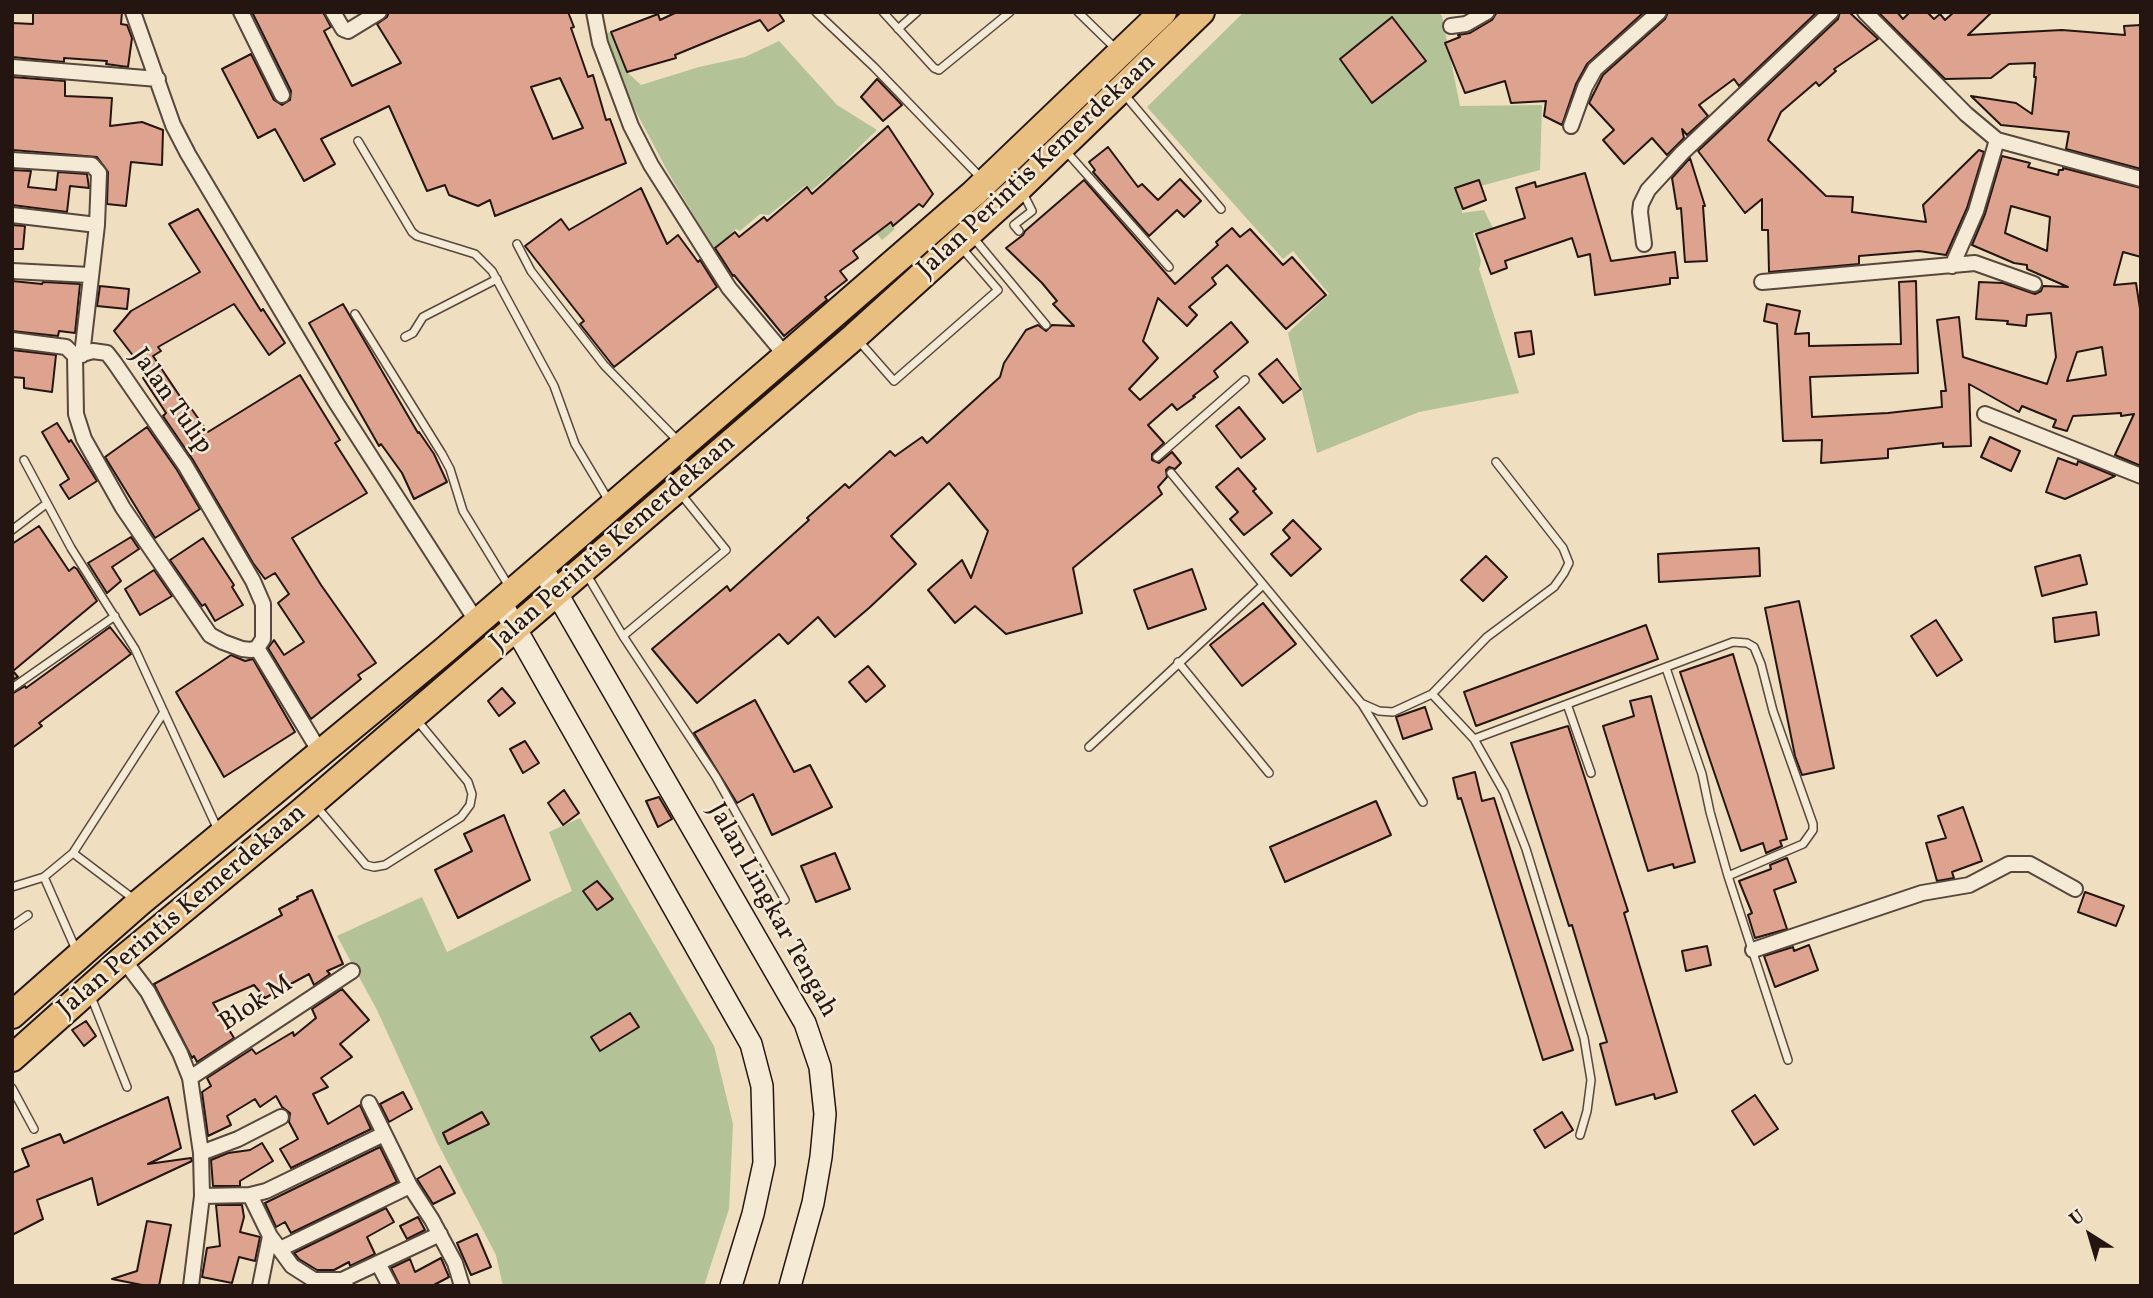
<!DOCTYPE html>
<style>
body{margin:0}
#map{position:relative;width:2153px;height:1298px;overflow:hidden;background:#efdec0;font-family:Vollkorn,serif}
canvas{display:block}
.frame{position:absolute;inset:0;border:14px solid #241510;pointer-events:none}
.north{position:absolute;left:2055px;top:1200px;width:70px;height:70px;-webkit-text-stroke:5px #f5ead6;paint-order:stroke;rotate:323deg;font-size:19px;font-weight:700;line-height:28px;text-align:center;color:#241510}
.north::after{content:'';display:block;margin:auto;width:24px;height:32px;background:#241510;clip-path:polygon(50% 0,100% 100%,50% 72%,0 100%)}
</style>
<div id="map">
<canvas width="2153" height="1298"></canvas>
<div class="frame"></div>
<div class="north">U</div>
</div>
<script>
const g = document.querySelector('canvas').getContext('2d');
g.lineJoin = 'round';
function fillPath(path, color) { g.fillStyle = color; g.fill(path, 'evenodd'); }
const poly = rows => new Path2D(rows.map(r => 'M' + r).join(''));
function stroke(path, color, width, dash) { g.strokeStyle = color; g.lineWidth = width; g.lineCap = dash ? 'butt' : 'round'; g.setLineDash(dash || []); g.stroke(path); }
function write(font, color, halo, rows, align = 'center') {
  g.font = font + ' Vollkorn,serif'; g.lineWidth = 5; g.setLineDash([]); g.textBaseline = 'middle'; g.strokeStyle = halo; g.fillStyle = color; for (const [text, x, y, turn = 0] of rows) {
    g.save(); g.translate(x, y); g.rotate((+turn || 0) * Math.PI / 180); g.textAlign = isNaN(turn) ? turn : align; if (halo) g.strokeText(text, 0, 0); g.fillText(text, 0, 0); g.restore();
  }
}
fillPath(poly([
 [1244,12,1439,12,1442,16,1460,106,1542,105,1540,170,1462,191,1462,213,1484,210,1493,228,1473,233,1481,261,1479,269,1519,393,1419,412,1317,453,1288,333,1329,294,1293,251,1283,259,1147,107],
 [611,32,627,72,641,85,699,67,745,57,779,41,837,105,877,130,842,164,895,229,882,240,830,175,812,190,805,186,769,215,760,214,740,231,736,229,714,249,669,174,613,68,603,34],
 [580,818,714,1046,733,1124,729,1209,704,1286,503,1286,496,1255,438,1144,377,1010,337,936,422,897,447,952,572,891,549,832]
]), '#b3c297');
const building = poly([
 [33,12,122,12,121,24,127,25,132,38,128,67,106,64,107,61,64,58,64,62,12,57,12,23,33,24,33,12],
 [252,12,323,12,331,27,324,31,352,86,401,63,377,24,387,17,389,12,568,12,574,27,571,28,588,77,593,75,606,120,610,119,626,163,495,216,490,200,478,206,449,195,445,185,427,191,389,106,321,139,335,164,304,181,275,129,258,138,222,69,251,54,274,100,282,105,290,100,291,91,252,12],
 [560,78,583,128,553,139,531,87,560,78],
 [677,12,778,12,784,21,768,31,760,20,675,55,676,58,627,72,611,32,658,14,660,20,677,12],
 [1497,12,1644,12,1587,64,1576,84,1562,125,1544,116,1546,101,1511,103,1505,81,1465,93,1445,43,1460,37,1458,35,1470,33,1492,20,1497,12],
 [1668,12,1817,12,1739,86,1734,79,1699,105,1708,116,1687,135,1682,129,1684,138,1667,155,1652,138,1624,164,1603,140,1614,130,1589,103,1603,75,1665,19,1668,12],
 [1840,12,1849,12,1878,39,1834,69,1836,71,1819,86,1816,82,1781,112,1768,140,1826,196,1853,197,1852,212,1926,222,1923,205,1979,150,1984,152,1967,208,1946,255,1919,251,1859,256,1859,264,1769,272,1768,230,1762,230,1762,199,1745,213,1698,151,1838,19,1840,12],
 [1897,12,1903,19,1910,12,1927,12,1934,19,1940,14,1945,20,1954,12,1992,12,1968,35,2062,30,2125,35,2124,26,2141,25,2141,169,2066,149,2069,132,2001,125,1971,96,2016,103,2032,114,2036,77,2034,77,2035,63,2009,64,1991,78,1945,79,1879,13,1897,12],
 [1392,17,1426,61,1372,103,1340,59,1392,17],
 [12,77,65,81,65,96,112,98,110,126,142,122,163,130,162,165,131,162,126,206,107,204,108,172,97,157,12,150,12,77],
 [877,79,902,105,883,121,861,97,877,79],
 [888,126,933,194,923,207,919,204,893,226,891,222,853,251,858,258,840,271,847,280,825,297,827,300,784,336,734,275,733,276,715,248,735,232,739,237,764,217,767,221,807,187,812,194,888,126],
 [1108,147,1138,187,1142,184,1158,200,1180,179,1201,201,1184,217,1177,210,1149,236,1093,172,1095,170,1089,162,1108,147],
 [2002,156,2030,163,2028,167,2058,175,2059,170,2063,170,2063,168,2141,188,2141,257,2123,252,2114,285,2136,283,2141,315,2141,466,2115,455,2134,414,2121,416,2121,413,2073,416,2067,431,2053,427,2056,420,2022,406,2019,412,1969,384,1971,446,1943,447,1943,443,1888,449,1888,458,1821,463,1822,440,1783,441,1777,324,1764,321,1767,304,1800,311,1795,334,1809,333,1809,346,1901,344,1899,282,1916,281,1918,373,1810,377,1812,417,1888,413,1942,407,1941,391,1946,391,1937,320,1959,317,1963,357,2047,384,2056,357,2051,313,2027,315,2026,326,2007,324,2008,321,1976,319,1979,282,2003,283,2035,294,2041,291,2043,286,2068,287,2027,269,2027,265,2014,263,1972,245,1985,214,2002,156],
 [2011,206,2050,217,2047,251,2005,233,2011,206],
 [2102,347,2106,375,2067,381,2077,352,2102,347],
 [1690,158,1705,206,1703,206,1707,261,1685,262,1681,208,1677,209,1672,178,1690,158],
 [12,170,31,171,28,187,56,190,58,172,87,174,89,188,70,186,67,212,12,205,12,170],
 [1585,173,1611,261,1675,252,1678,278,1670,278,1670,284,1595,295,1590,254,1578,257,1572,238,1505,261,1507,268,1491,274,1476,234,1525,218,1516,188,1535,182,1536,187,1585,173],
 [1084,180,1175,284,1218,245,1216,242,1232,228,1240,237,1250,229,1283,265,1292,257,1326,295,1286,329,1227,265,1212,278,1216,284,1189,307,1197,315,1187,326,1158,298,1143,341,1158,358,1129,389,1140,400,1231,322,1248,342,1214,371,1218,377,1193,396,1195,397,1177,410,1172,404,1148,425,1164,443,1152,454,1152,460,1159,463,1172,452,1181,463,1175,469,1169,467,1166,470,1167,477,1158,487,1162,494,1073,568,1082,613,1006,634,975,606,955,623,928,590,962,560,971,578,988,531,949,483,891,536,916,564,869,608,835,637,818,617,788,644,779,634,697,703,652,649,727,586,730,591,809,520,807,518,845,484,849,488,890,451,895,456,922,437,927,443,1000,377,1004,363,1026,330,1038,325,1046,331,1052,325,1074,326,1053,304,1057,301,1042,283,1006,248,1023,235,1025,231,1084,180],
 [1479,180,1486,200,1463,209,1455,188,1479,180],
 [641,188,667,244,678,235,698,262,700,260,717,287,614,367,580,324,584,321,525,246,561,219,569,230,641,188],
 [198,209,261,311,263,309,285,343,269,355,234,304,158,347,161,351,153,356,183,401,185,400,208,432,300,375,340,440,335,443,367,493,292,538,321,585,376,663,358,675,361,679,311,719,268,648,274,640,284,655,304,642,278,603,289,594,275,573,265,579,253,563,193,460,163,416,166,413,143,378,148,375,114,331,131,311,200,272,169,224,198,209],
 [12,225,25,226,23,249,12,249,12,225],
 [12,281,42,284,43,282,80,284,75,333,59,331,58,336,12,331,12,281],
 [100,286,129,289,127,309,97,306,100,286],
 [343,304,418,433,419,432,434,454,447,482,414,499,402,473,381,444,379,446,309,323,343,304],
 [1531,331,1534,354,1519,357,1515,333,1531,331],
 [12,350,56,355,52,392,24,388,24,378,12,377,12,350],
 [1277,359,1301,389,1283,403,1259,374,1277,359],
 [1239,407,1265,439,1241,458,1216,426,1239,407],
 [57,423,69,442,71,440,97,481,69,499,60,485,69,479,42,432,57,423],
 [147,427,177,470,200,509,155,538,105,457,147,427],
 [1990,437,2020,451,2011,471,1981,457,1990,437],
 [2058,458,2077,465,2078,461,2115,476,2065,499,2046,492,2058,458],
 [1238,468,1256,489,1253,491,1272,513,1244,535,1230,519,1238,512,1216,487,1238,468],
 [1293,520,1321,549,1291,576,1271,554,1290,538,1283,530,1293,520],
 [39,526,69,571,74,567,77,569,97,601,13,671,18,677,12,680,12,544,39,526],
 [131,537,139,549,112,567,121,581,107,593,88,563,131,537],
 [203,538,234,585,232,587,243,605,215,621,205,604,202,606,170,560,203,538],
 [1759,548,1760,576,1659,582,1658,554,1759,548],
 [2080,555,2087,584,2042,596,2035,567,2080,555],
 [1486,556,1507,577,1483,601,1461,580,1486,556],
 [1192,569,1206,609,1148,629,1134,590,1192,569],
 [154,570,172,596,140,615,125,589,154,570],
 [1799,601,1834,768,1802,775,1795,756,1765,608,1799,601],
 [1263,603,1296,644,1242,686,1210,645,1263,603],
 [2096,612,2099,635,2055,642,2053,618,2096,612],
 [1936,620,1962,660,1937,676,1911,636,1936,620],
 [1646,625,1658,659,1476,726,1464,692,1646,625],
 [110,627,131,654,39,723,42,726,12,748,12,694,25,686,26,688,110,627],
 [1733,654,1787,839,1780,841,1782,846,1766,853,1763,843,1741,851,1680,672,1733,654],
 [231,655,245,661,253,659,295,732,224,777,176,692,231,655],
 [868,666,885,686,866,702,849,682,868,666],
 [502,688,515,703,499,716,488,701,502,688],
 [1651,696,1695,862,1674,868,1673,864,1648,871,1603,726,1634,716,1630,701,1651,696],
 [755,700,794,772,810,765,832,807,772,835,753,794,737,803,694,733,755,700],
 [1425,707,1432,729,1403,739,1396,717,1425,707],
 [1568,726,1628,911,1624,913,1677,1092,1655,1099,1654,1094,1616,1105,1600,1044,1607,1042,1572,925,1569,926,1511,743,1568,726],
 [525,741,539,763,523,773,510,749,525,741],
 [1475,772,1482,801,1494,798,1573,1050,1543,1060,1461,798,1458,799,1453,778,1475,772],
 [564,790,579,813,563,825,548,803,564,790],
 [659,797,672,819,658,827,646,801,659,797],
 [1376,801,1391,835,1285,882,1270,847,1376,801],
 [1963,807,1982,861,1952,872,1954,878,1937,881,1926,843,1946,838,1938,816,1963,807],
 [504,815,530,880,458,918,435,870,472,851,464,834,504,815],
 [835,853,850,889,816,902,801,866,835,853],
 [1787,858,1796,882,1774,890,1787,929,1755,938,1748,915,1752,913,1739,881,1771,869,1770,865,1787,858],
 [597,881,613,899,597,910,583,891,597,881],
 [312,890,343,964,327,971,330,974,314,985,309,974,265,998,254,985,213,1003,234,1038,197,1062,194,1056,192,1058,154,984,282,915,279,909,298,899,297,897,312,890],
 [2085,892,2124,906,2116,926,2078,912,2085,892],
 [1809,945,1818,970,1775,987,1764,956,1793,947,1794,951,1809,945],
 [1707,946,1711,965,1686,971,1682,951,1707,946],
 [342,989,369,1020,340,1044,352,1057,321,1078,328,1087,313,1094,328,1124,360,1105,371,1129,291,1168,280,1149,298,1139,289,1122,290,1113,282,1107,276,1096,260,1107,255,1099,227,1116,231,1125,208,1136,202,1092,211,1086,207,1078,252,1049,256,1054,293,1032,294,1036,316,1018,312,1009,342,989],
 [630,1013,639,1027,600,1051,591,1037,630,1013],
 [86,1021,96,1036,84,1046,72,1030,86,1021],
 [403,1092,412,1109,389,1122,380,1104,403,1092],
 [1755,1095,1778,1129,1754,1145,1732,1111,1755,1095],
 [168,1097,181,1148,148,1164,191,1158,192,1161,98,1205,92,1178,37,1200,43,1219,12,1235,12,1173,29,1166,22,1149,60,1134,64,1143,168,1097],
 [482,1112,489,1124,448,1144,443,1133,482,1112],
 [1562,1112,1573,1130,1545,1148,1534,1130,1562,1112],
 [262,1143,273,1161,240,1181,240,1186,213,1186,211,1160,228,1153,250,1150,262,1143],
 [380,1147,397,1182,291,1233,285,1222,276,1227,265,1203,380,1147],
 [440,1166,455,1193,433,1204,417,1179,440,1166],
 [216,1205,242,1205,244,1217,240,1232,260,1237,255,1261,239,1257,232,1283,202,1277,207,1248,220,1246,216,1205],
 [386,1208,394,1222,367,1237,375,1254,350,1266,349,1262,334,1270,317,1270,299,1259,294,1253,386,1208],
 [418,1217,425,1230,407,1239,400,1226,418,1217],
 [147,1221,171,1225,159,1286,147,1286,112,1279,137,1271,147,1221],
 [477,1234,491,1267,471,1275,457,1243,477,1234],
 [441,1258,449,1277,432,1286,400,1286,391,1268,410,1259,415,1272,441,1258]
]);
fillPath(building, '#dea38f');
stroke(building, '#241510', 2);
const lane = poly([
 [816,12,874,67,982,179],
 [883,12,934,68,939,70,1010,12],
 [1078,12,1116,49],
 [898,29,917,12],
 [1124,94,1221,209],
 [358,141,412,232,417,236,475,254,492,271,554,386,575,444,609,501],
 [1064,149,1169,267],
 [1019,231,1014,225,1032,211,1022,191],
 [972,236,1046,325],
 [517,244,531,271,604,365,679,442],
 [355,314,442,454,450,469,463,511,510,588],
 [405,337,413,333,423,317,497,279],
 [858,340,894,381,998,290,960,246],
 [1157,457,1245,380],
 [24,460,71,548,135,649,218,830],
 [1171,473,1362,704,1423,802],
 [12,530,46,504],
 [587,575,623,636,716,777,785,900],
 [623,636,726,550,680,493],
 [1178,662,1269,773],
 [1666,668,1702,774,1710,812,1728,876,1788,1060],
 [12,688,115,616],
 [1432,694,1474,739,1504,792,1526,849,1584,1038,1591,1080,1587,1111,1580,1135],
 [1363,704,1379,711,1393,712,1432,694,1487,637,1554,587,1564,573,1569,563,1563,548,1496,462],
 [1567,704,1591,773],
 [1474,739,1733,642,1747,643,1754,647,1761,664,1773,711,1813,824,1813,830,1803,844,1728,876],
 [1089,747,1263,585],
 [316,806,366,865,374,867,385,865,461,817,470,805,472,794,468,782,416,719],
 [73,853,44,877,77,952],
 [12,887,44,877],
 [135,900,73,853,164,712],
 [12,926,28,915],
 [90,994,127,1087],
 [12,1088,34,1129]
]);
const street = poly([
 [133,12,173,125,188,154,335,401,477,622],
 [241,12,282,95],
 [333,12,343,29,348,31,379,12],
 [594,12,600,43,612,75,631,126,651,165,729,288,786,356],
 [1865,12,1966,114,1997,140,2141,179],
 [1451,26,1466,24,1487,12],
 [12,67,158,79],
 [1571,126,1585,87,1595,69,1659,12],
 [12,160,92,165,99,173,97,225,82,355],
 [12,215,97,225],
 [1644,244,1640,212,1641,204,1648,190,1682,153,1831,12],
 [1952,266,1976,211,1997,140],
 [12,271,90,275],
 [1762,282,1975,263,2034,284],
 [12,340,66,347,75,356],
 [93,351,107,353,114,362,185,465,253,581,263,604,263,639,257,648,251,650,242,649,223,642,210,635,123,508,84,439,76,414,75,356,93,351],
 [1985,414,2141,476],
 [257,648,320,752],
 [1753,950,1922,893,1969,885,2009,864,2030,864,2075,889],
 [123,959,148,992,180,1053,190,1078,201,1153,202,1196,191,1286],
 [190,1078,352,971],
 [369,1103,410,1186,432,1220,455,1263,462,1286],
 [201,1153,238,1139,281,1117],
 [250,1195,270,1236,292,1266,314,1280,342,1280,346,1286],
 [202,1196,250,1195,266,1191,384,1134],
 [280,1249,410,1186],
 [378,1263,390,1286],
 [342,1280,440,1234],
 [260,1286,270,1236]
]);
const secondary = poly([
 [541,566,805,1023,820,1067,825,1114,821,1157,813,1203,790,1286],
 [500,601,751,1044,762,1086,764,1163,753,1214,731,1286]
]);
const highway = poly([
 [12,1015,139,903,445,650,786,356,974,193,1163,12],
 [12,1058,123,959,300,813,855,336,1020,187,1201,12]
]);
stroke(lane, '#57473c', 10);
stroke(street, '#57473c', 18);
stroke(secondary, '#241510', 24);
stroke(highway, '#241510', 30);
stroke(lane, '#f5ead6', 7);
stroke(street, '#f5ead6', 14);
stroke(secondary, '#f5ead6', 21);
stroke(highway, '#e8bf80', 26);
write('26px', '#241510', '#f5ead6', [
 ["Jalan Perintis Kemerdekaan",1038,167,-43],
 ["Jalan Tulip",170,402,55],
 ["Jalan Perintis Kemerdekaan",614,544,-41],
 ["Jalan Lingkar Tengah",771,911,61],
 ["Jalan Perintis Kemerdekaan",183,912,-40],
 ["Blok M",257,1005,-33]
]);
</script>
